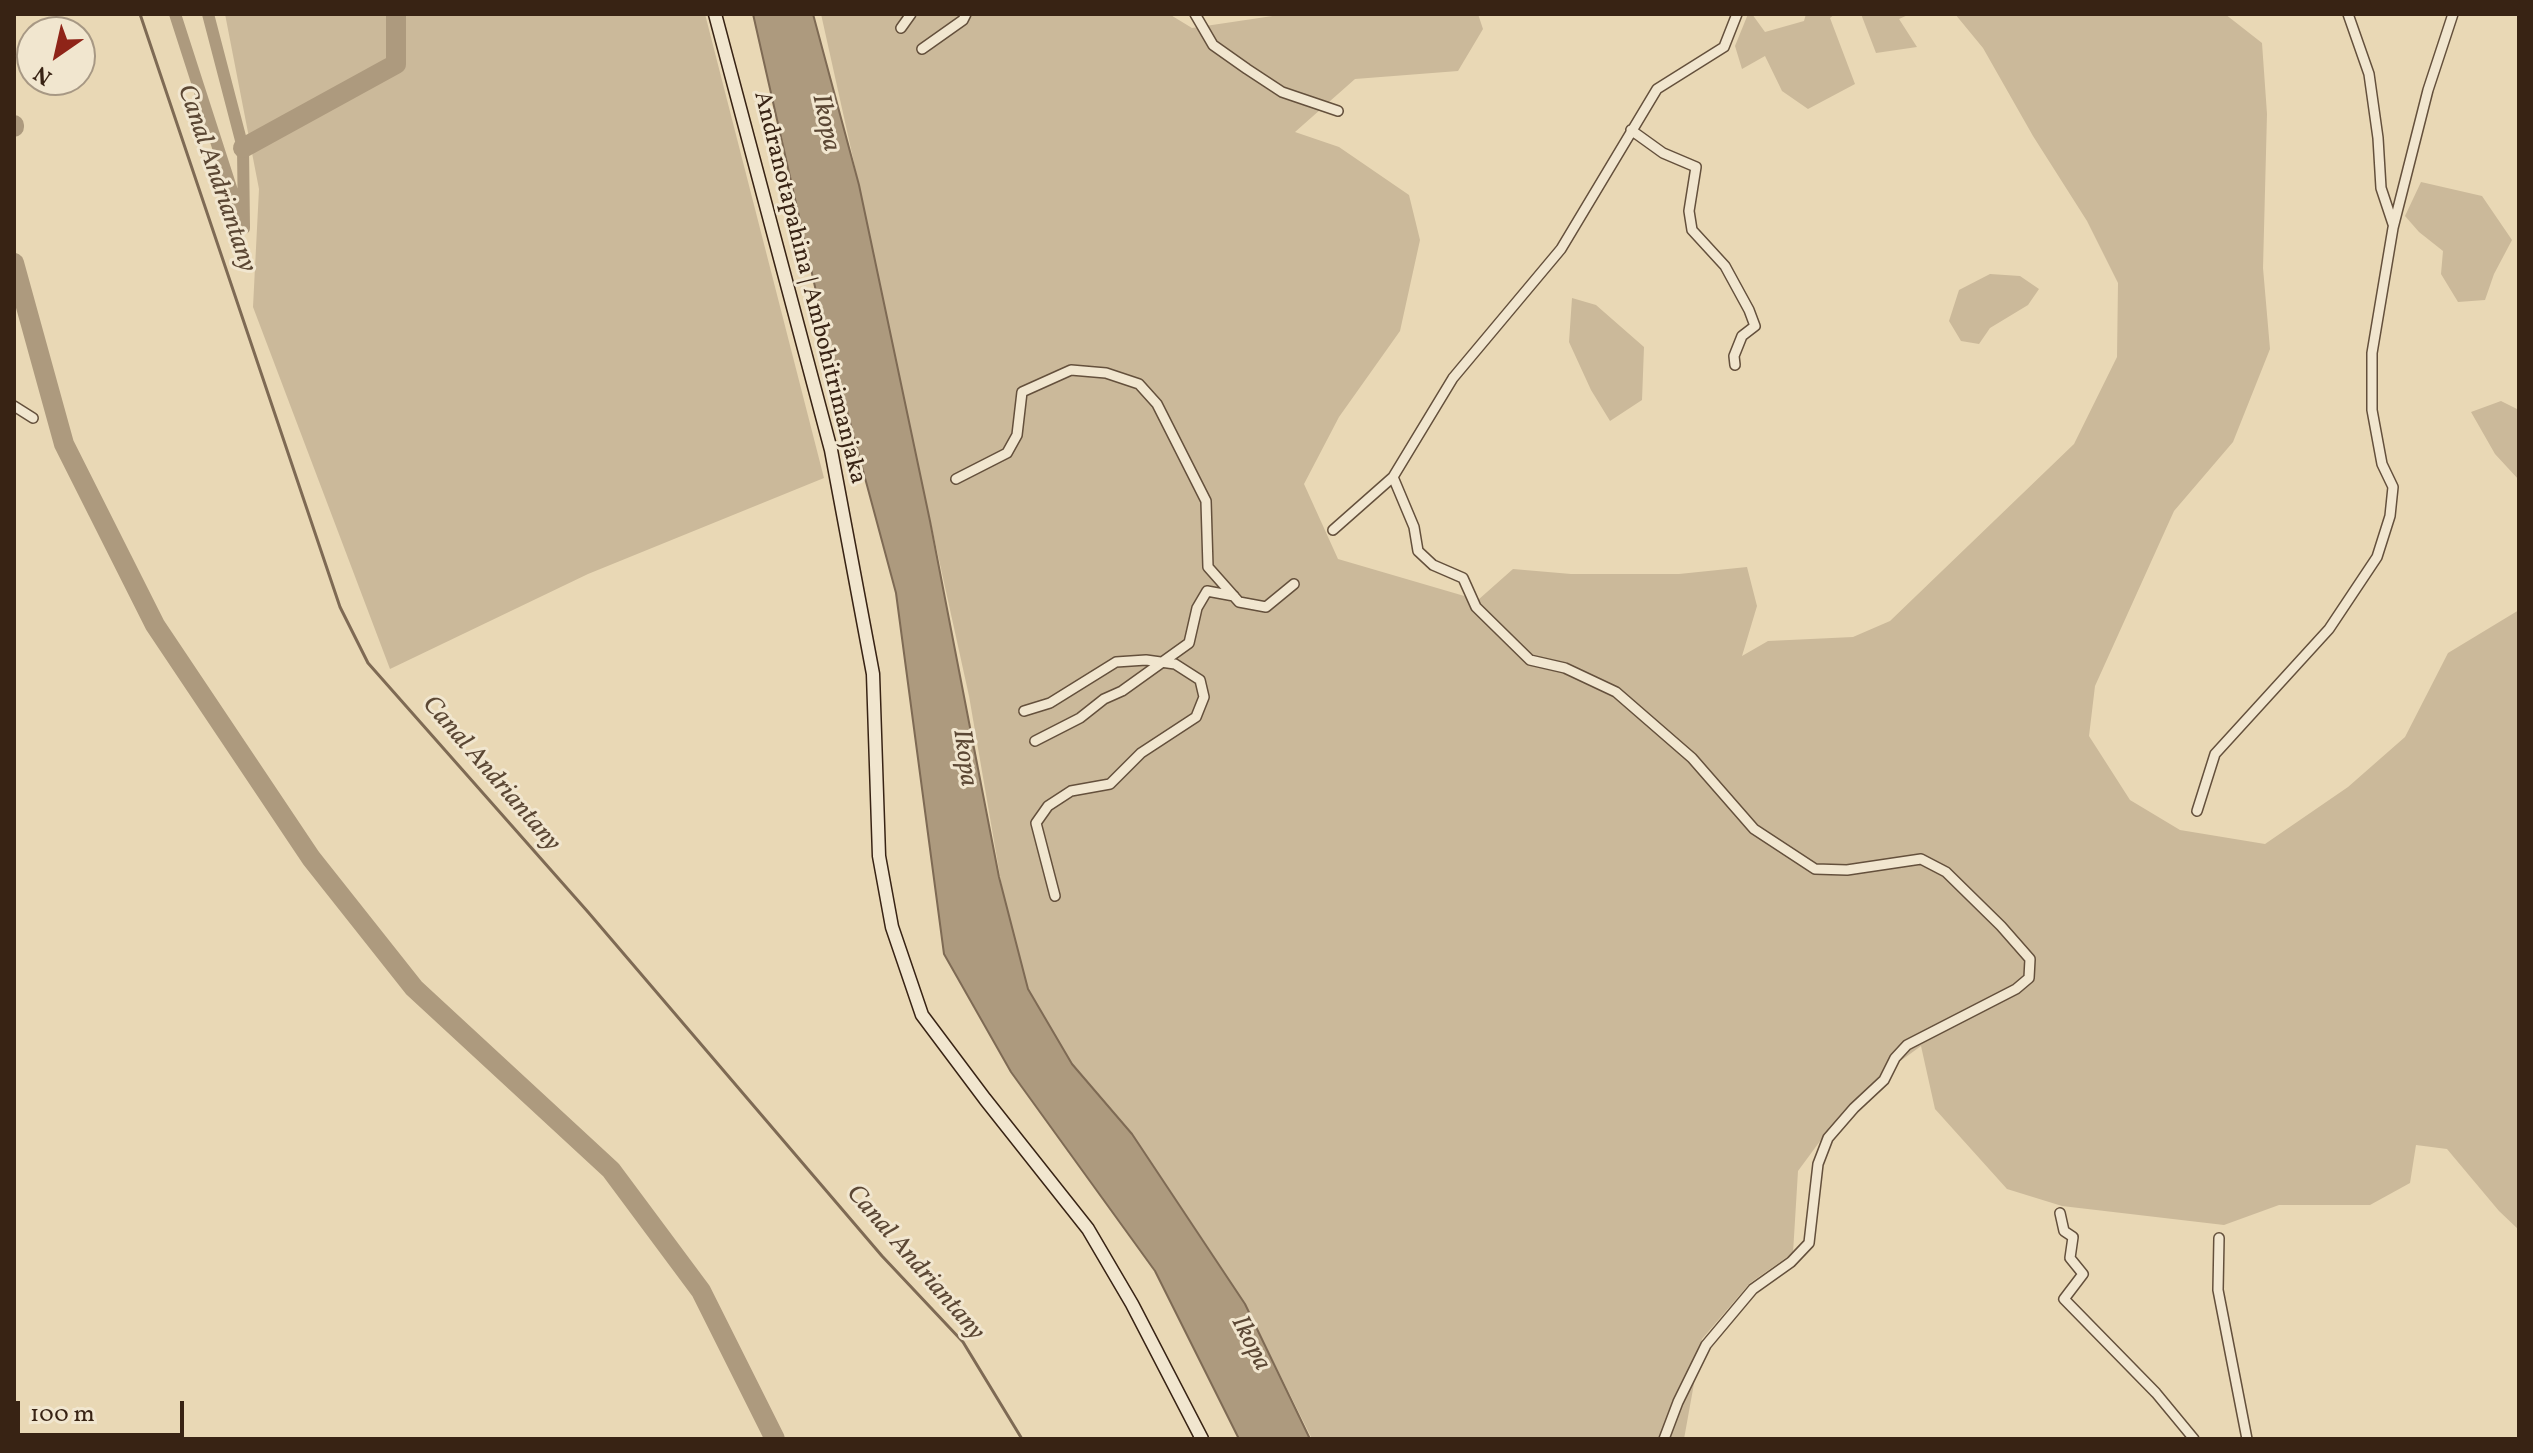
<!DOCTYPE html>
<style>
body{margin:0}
#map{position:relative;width:2533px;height:1453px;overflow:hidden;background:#e9d8b5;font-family:Vollkorn,serif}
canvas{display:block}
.frame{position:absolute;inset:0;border:16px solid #382314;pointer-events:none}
.north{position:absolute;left:16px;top:16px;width:80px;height:80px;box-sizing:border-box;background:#f1e6cf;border:2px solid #a79884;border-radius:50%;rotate:214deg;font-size:22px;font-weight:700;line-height:32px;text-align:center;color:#382314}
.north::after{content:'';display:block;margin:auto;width:28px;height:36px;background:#8f2418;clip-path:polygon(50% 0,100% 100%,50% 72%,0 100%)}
.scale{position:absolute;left:16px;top:1401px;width:168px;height:36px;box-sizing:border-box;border:4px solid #382314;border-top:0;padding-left:10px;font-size:24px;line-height:28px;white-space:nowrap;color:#382314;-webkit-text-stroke:6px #f1e6cf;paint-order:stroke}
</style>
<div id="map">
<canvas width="2533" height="1453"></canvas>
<div class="frame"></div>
<div class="north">N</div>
<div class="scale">100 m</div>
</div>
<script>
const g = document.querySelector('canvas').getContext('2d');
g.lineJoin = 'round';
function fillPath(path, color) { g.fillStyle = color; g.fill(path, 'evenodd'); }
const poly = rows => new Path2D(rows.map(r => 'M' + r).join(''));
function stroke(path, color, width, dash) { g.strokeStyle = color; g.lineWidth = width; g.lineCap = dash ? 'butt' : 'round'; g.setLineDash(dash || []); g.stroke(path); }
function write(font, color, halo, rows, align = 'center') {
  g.font = font + ' Vollkorn,serif'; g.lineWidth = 6; g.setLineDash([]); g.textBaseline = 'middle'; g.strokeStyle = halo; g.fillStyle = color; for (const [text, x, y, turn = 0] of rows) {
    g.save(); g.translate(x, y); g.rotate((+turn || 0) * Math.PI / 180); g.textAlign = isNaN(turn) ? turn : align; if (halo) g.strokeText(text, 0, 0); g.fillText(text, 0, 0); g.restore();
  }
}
fillPath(poly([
 [225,14,705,14,824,478,588,574,390,669,253,307,259,189],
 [821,14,1169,14,1192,28,1286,14,1478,14,1483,29,1458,71,1355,79,1295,132,1339,147,1409,195,1420,240,1400,331,1339,417,1304,484,1338,559,1478,600,1513,569,1571,574,1679,574,1747,567,1757,606,1742,656,1768,641,1853,637,1890,621,2074,444,2117,357,2118,283,2087,221,2033,136,1983,48,1955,14,2225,14,2262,43,2267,114,2263,268,2270,349,2233,442,2174,511,2095,686,2089,736,2130,800,2180,830,2265,844,2348,787,2405,737,2448,653,2519,610,2519,1230,2499,1211,2447,1149,2416,1145,2410,1183,2370,1205,2279,1205,2224,1225,2062,1206,2007,1189,1935,1109,1921,1046,1881,1075,1826,1133,1798,1171,1793,1253,1750,1283,1702,1339,1684,1439,1312,1439,1245,1304,1132,1134,1072,1064,1036,1006,1014,957,969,696,919,469,886,336,867,221],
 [1748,14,1752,14,1765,32,1804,21,1806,14,1835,14,1830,18,1855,84,1808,109,1782,91,1765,56,1742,69,1735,46],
 [1861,14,1910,14,1899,19,1917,47,1876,53],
 [2421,182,2482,196,2512,240,2494,274,2485,300,2458,302,2441,274,2443,251,2419,232,2405,216],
 [1990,274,2020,276,2039,289,2028,305,1990,328,1979,344,1961,341,1949,321,1959,290],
 [1572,298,1596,305,1644,347,1642,400,1610,421,1591,390,1569,342],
 [2501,401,2519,410,2519,480,2495,454,2471,412]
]), '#cbb99a');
const water = poly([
 [753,14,813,14,859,185,930,521,999,877,1028,989,1072,1064,1132,1134,1245,1304,1310,1439,1239,1439,1155,1271,1011,1072,944,954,896,593,823,322,753,14]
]);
fillPath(water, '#ad9a7e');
stroke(water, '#7e6a54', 2);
stroke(poly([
 [140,14,340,607,368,663,588,912,882,1256,963,1342,1022,1439]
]), '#7e6a54', 3);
stroke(poly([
 [175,14,244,228,243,148,208,14]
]), '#ad9a7e', 12);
stroke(poly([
 [14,125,14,127],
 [243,148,396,64,396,14],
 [14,263,64,444,155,625,311,858,414,988,611,1170,701,1291,775,1439]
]), '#ad9a7e', 20);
const street = poly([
 [1195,14,1213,45,1247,69,1282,92,1338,111],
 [2348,14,2369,74,2378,138,2381,188,2393,224],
 [901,28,911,14],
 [922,49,963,20,966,14],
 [1631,130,1663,153,1696,167,1689,211,1692,230,1725,266,1749,310,1755,326,1742,336,1734,356,1735,365],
 [14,406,33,418],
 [1393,477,1414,527,1418,551,1433,565,1463,578,1476,607,1530,660,1565,668,1616,692,1692,758,1754,829,1815,869,1847,870,1921,859,1946,872,2001,926,2030,959,2029,978,2016,989,1907,1045,1895,1058,1884,1080,1854,1108,1828,1138,1818,1164,1809,1243,1791,1262,1753,1289,1706,1345,1678,1402,1664,1439],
 [956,479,1007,453,1017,435,1022,392,1071,370,1106,373,1139,384,1157,404,1206,501,1208,567,1239,602,1266,607,1294,584],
 [1333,530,1393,477,1453,378,1561,249,1657,89,1724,47,1737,14],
 [1024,711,1050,703,1116,662,1146,660,1175,664,1200,680,1204,697,1196,717,1141,753,1110,784,1071,791,1048,806,1036,823,1055,896],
 [1035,741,1080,718,1104,699,1122,691,1189,643,1197,608,1207,591,1234,596],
 [2197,811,2215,754,2329,629,2377,557,2390,516,2393,487,2382,464,2372,410,2372,353,2393,228,2428,90,2453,14],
 [2060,1213,2064,1231,2073,1237,2070,1258,2083,1274,2064,1299,2156,1393,2194,1439],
 [2219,1238,2218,1290,2247,1439]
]);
const secondary = poly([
 [715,14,831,450,873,674,879,856,892,927,922,1015,985,1099,1088,1229,1132,1304,1202,1439]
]);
stroke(street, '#64503c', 12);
stroke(secondary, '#382314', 15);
stroke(street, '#f1e6cf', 9);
stroke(secondary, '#f1e6cf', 12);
write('24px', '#382314', '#f1e6cf', [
 ["Andranotapahina | Ambohitrimanjaka",808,288,76]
]);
write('italic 26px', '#5b4734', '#f1e6cf', [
 ["Ikopa",824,123,78],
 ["Canal Andriantany",215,179,71],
 ["Ikopa",963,758,82],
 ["Canal Andriantany",490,775,49],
 ["Canal Andriantany",914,1264,49],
 ["Ikopa",1249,1344,63]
]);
</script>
